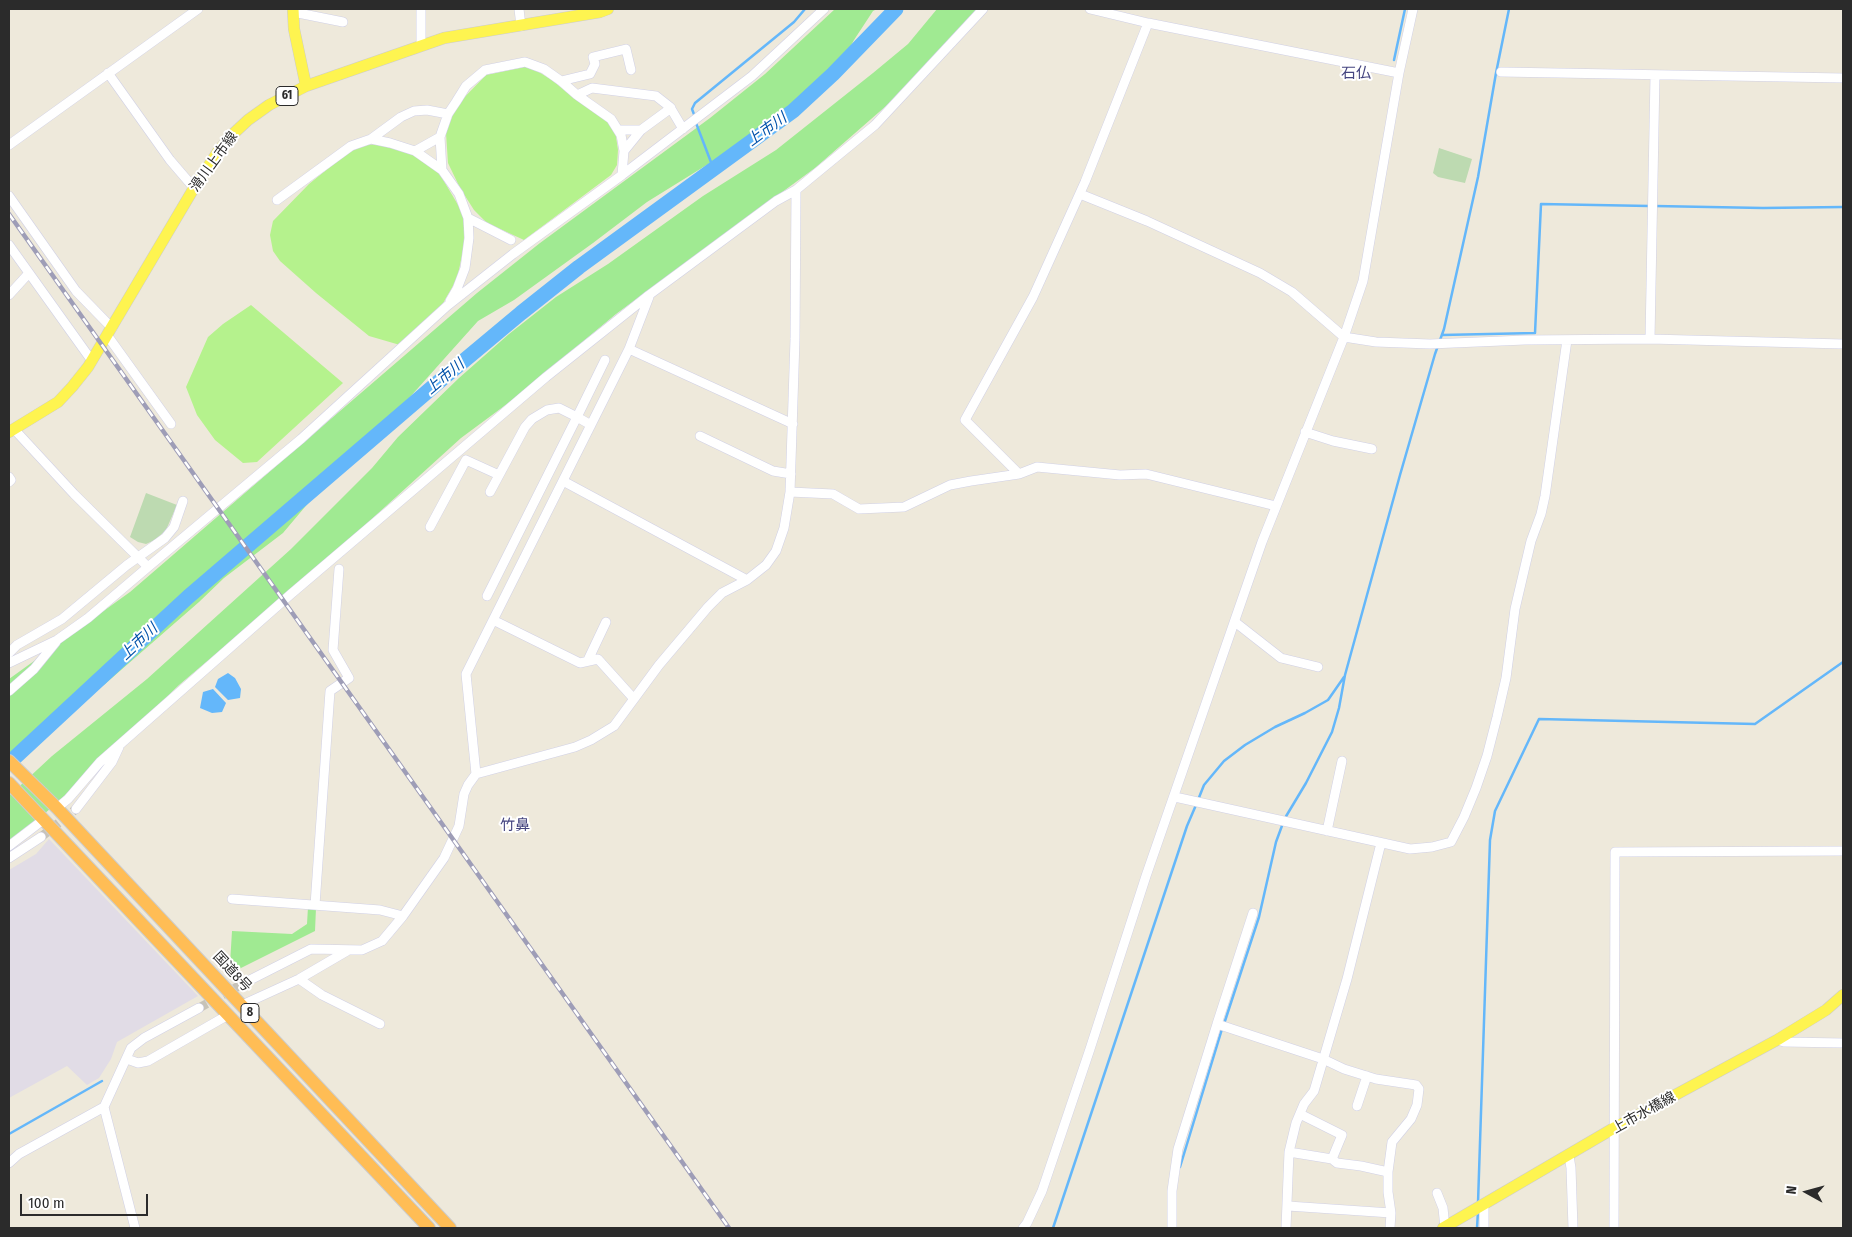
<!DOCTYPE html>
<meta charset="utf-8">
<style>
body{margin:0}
#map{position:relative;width:1852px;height:1237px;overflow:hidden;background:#eee9db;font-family:"Fira Sans Condensed",sans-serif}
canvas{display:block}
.frame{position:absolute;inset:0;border:10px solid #2b2b2b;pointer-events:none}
.north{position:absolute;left:1782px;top:1167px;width:50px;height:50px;-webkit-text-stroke:4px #fff;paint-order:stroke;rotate:277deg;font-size:14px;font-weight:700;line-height:20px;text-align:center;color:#2b2b2b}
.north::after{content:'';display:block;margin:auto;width:18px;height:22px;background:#2b2b2b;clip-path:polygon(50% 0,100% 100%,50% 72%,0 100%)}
.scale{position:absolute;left:20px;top:1194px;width:128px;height:22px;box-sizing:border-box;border:2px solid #2b2b2b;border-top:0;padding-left:6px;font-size:15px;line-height:18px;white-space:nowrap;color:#2b2b2b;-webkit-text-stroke:4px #fff;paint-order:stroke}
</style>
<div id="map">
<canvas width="1852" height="1237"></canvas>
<div class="frame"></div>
<div class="north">N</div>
<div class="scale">100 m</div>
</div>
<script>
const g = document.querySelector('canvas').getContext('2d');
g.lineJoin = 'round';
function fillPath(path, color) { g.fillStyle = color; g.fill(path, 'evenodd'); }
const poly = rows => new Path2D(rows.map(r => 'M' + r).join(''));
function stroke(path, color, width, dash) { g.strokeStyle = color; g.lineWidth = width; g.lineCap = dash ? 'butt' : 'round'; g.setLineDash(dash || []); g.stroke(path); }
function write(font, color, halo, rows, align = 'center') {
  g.font = font + ' "Fira Sans Condensed","Noto Sans JP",sans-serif'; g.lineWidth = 4; g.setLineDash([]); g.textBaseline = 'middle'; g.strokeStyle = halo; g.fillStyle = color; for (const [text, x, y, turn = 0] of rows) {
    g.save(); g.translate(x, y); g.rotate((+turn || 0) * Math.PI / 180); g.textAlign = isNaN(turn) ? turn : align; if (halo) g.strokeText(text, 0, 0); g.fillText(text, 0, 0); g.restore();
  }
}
fillPath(poly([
 [49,839,198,996,117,1042,111,1059,99,1078,87,1085,67,1066,9,1098,9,870,36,854]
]), '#e1dce6');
fillPath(poly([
 [835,9,877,9,873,11,854,40,829,85,758,130,726,153,647,202,593,243,514,300,478,321,410,397,353,450,283,533,224,578,199,602,105,684,34,731,9,759,9,679,130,592,477,293,540,243,710,118,765,74],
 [937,9,979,9,886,106,815,168,616,314,515,398,461,438,320,566,179,685,75,786,30,827,9,844,9,796,52,756,147,679,291,549,372,468,398,437,459,378,509,334,556,297,608,264,703,196,776,150,873,73,908,44],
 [308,907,316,908,315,931,237,970,230,964,232,931,292,934,307,924]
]), '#a0ea92');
fillPath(poly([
 [1439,148,1472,159,1465,183,1438,177,1433,173],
 [146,493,177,505,166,530,155,540,146,544,138,542,130,537]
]), '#bddab1');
fillPath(poly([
 [529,66,552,80,575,99,606,120,615,130,618,150,617,165,611,175,524,240,487,223,474,210,460,188,448,163,446,133,456,106,486,75],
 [380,144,416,155,438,171,464,215,464,246,457,279,442,305,400,345,369,336,316,293,280,261,273,251,270,235,273,221,309,184,346,154,364,145],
 [251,305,343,383,257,462,243,463,215,440,197,415,186,387,208,337,223,324]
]), '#b5f28d');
fillPath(poly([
 [228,673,235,678,241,689,240,698,228,700,215,687,218,679],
 [213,689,226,703,222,712,212,713,200,708,203,692]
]), '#64b7fa');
stroke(poly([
 [1394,60,1405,9],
 [695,117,692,109,695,103,794,22,805,9],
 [696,123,714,170],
 [1655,206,1763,208,1843,207],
 [1442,335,1535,333,1541,204,1649,206],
 [1198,800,1204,785,1224,761,1245,745,1275,727,1305,713,1328,700,1344,677],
 [1285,818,1306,783,1332,732,1339,708,1345,675,1400,475,1435,354,1444,329,1478,177,1496,73,1509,9],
 [1224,1024,1259,917,1276,842,1283,823],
 [9,1134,102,1081],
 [1180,1167,1222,1029],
 [1478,1203,1490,840,1495,811,1539,719,1755,724,1843,662],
 [1053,1228,1187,826,1196,805],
 [1477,1228,1478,1211]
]), '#64b7fa', 2.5);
stroke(poly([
 [9,763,188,597,442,379,521,313,579,267,793,111,833,74,896,9]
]), '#64b7fa', 15);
stroke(poly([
 [41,837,76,809],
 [199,1008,244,983]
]), '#c7c3b8', 9, [9, 4.5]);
const minor = poly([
 [421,9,421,45],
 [519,9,521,26],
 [1090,9,1148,23,1399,73],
 [293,12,343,22],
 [1501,72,1843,78],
 [108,73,170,160,194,188],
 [577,95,561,81,590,74,595,64,593,57,626,49,631,70],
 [618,130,641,130,624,151],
 [641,130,671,108],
 [440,137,442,170,415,151,440,137,448,114,456,102,466,86,485,70,525,62,544,69,561,81],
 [371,139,401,117,414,111,427,110,448,114],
 [9,145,198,9],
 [442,170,459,194,468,218,469,238,465,268,457,289,450,301],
 [622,175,624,151,621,135,611,119,577,95,592,88,656,96,670,107,683,129],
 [1080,194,1147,221,1260,273,1292,292,1344,337,1376,342,1430,344,1525,340,1650,339,1843,344],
 [9,196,76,291,112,328],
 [277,200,351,146,371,139,390,143,415,151],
 [468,218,511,240],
 [9,245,92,361],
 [9,295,29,273],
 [107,335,171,424],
 [1650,339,1655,75],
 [629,349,793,424],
 [14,429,74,494,148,567,301,439,447,306,513,254,622,175,752,76,824,9],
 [1305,432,1333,441,1372,449],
 [700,436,773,471,791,474],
 [1019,474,965,420,1033,297,1085,182,1148,23],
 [9,477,11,480,9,482],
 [563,481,747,580],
 [490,492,525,427,532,419,547,410,559,408,577,417,605,360],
 [790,492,833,494,859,509,904,507,950,485,971,481,1019,474,1037,467,1120,475,1146,474,1276,506],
 [430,527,466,460,499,475],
 [487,596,577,417,591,425],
 [493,620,580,663,598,659,634,699],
 [1235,622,1281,658,1318,667],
 [9,653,17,645,62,619,127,565,165,538,174,527,183,501],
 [588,660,606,622],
 [9,663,57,640,88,618,148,567],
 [9,691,34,669,56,642],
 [476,774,466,674,629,349,649,297],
 [1175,797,1410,849,1432,847,1451,842,1464,817,1476,788,1487,756,1497,717,1506,678,1515,609,1531,541,1541,514,1545,496,1567,340],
 [57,808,68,799,100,762,291,594,546,377,649,295,776,201,796,190,875,125,983,9],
 [76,809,112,762,119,747],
 [1327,831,1342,761],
 [9,846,43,820],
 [9,858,41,837],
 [232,899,380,910,403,916],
 [315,905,330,691,349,678,333,650,339,569],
 [299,979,322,995,380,1024],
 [244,983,311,949,362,950,382,941,403,916,444,858,459,826,464,794,468,785,476,774,575,747,591,740,614,726,659,665,708,607,722,593,747,580,766,565,776,551,784,528,790,492,795,339,796,190],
 [242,1005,299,979,347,951],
 [1217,1024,1253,913],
 [1777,1040,1784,1042,1843,1043],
 [127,1059,138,1063,148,1061,228,1015],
 [1357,1106,1367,1076],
 [104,1107,135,1228],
 [1300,1114,1342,1135,1332,1159],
 [1289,1152,1332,1159,1337,1163,1361,1166,1388,1172,1388,1192,1391,1213],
 [1569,1156,1571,1168,1573,1228],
 [9,1163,19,1154,104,1107,131,1048,144,1038,199,1008],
 [1437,1193,1443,1208,1445,1228],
 [1484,1205,1484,1228],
 [1288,1206,1391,1213,1390,1228],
 [1023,1228,1027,1223,1042,1191,1090,1049,1146,876,1262,542,1344,337,1363,281,1399,73,1413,9],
 [1172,1228,1172,1191,1178,1149,1217,1024,1323,1059,1344,1069,1376,1079,1416,1085,1419,1089,1417,1105,1411,1119,1392,1142,1388,1172],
 [1286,1228,1289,1152,1296,1123,1304,1104,1314,1091,1347,979,1381,843],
 [1614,1228,1615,852,1843,851]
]);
const major = poly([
 [293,9,294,29,306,86],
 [9,432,58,402,72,387,88,367,194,188,219,150,233,134,248,120,269,105,306,86,444,38,600,12,608,9],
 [1443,1228,1614,1128,1777,1040,1826,1010,1843,995]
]);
const highway = poly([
 [9,761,57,808,450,1228],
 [9,783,429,1228]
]);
stroke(minor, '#d0d0e5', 10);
stroke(major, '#ccc', 12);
stroke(highway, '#ccc', 14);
stroke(minor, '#fff', 9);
stroke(major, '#fef450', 11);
stroke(highway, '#ffbd55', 12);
const rail = poly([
 [9,214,729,1228]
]);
stroke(rail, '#9e9db7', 4.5);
stroke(rail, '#fff', 2.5, [8]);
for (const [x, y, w] of [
 [287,96,22],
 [250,1013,18]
]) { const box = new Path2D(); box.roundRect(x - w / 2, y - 9.5, w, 19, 4); g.fillStyle = '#fff'; g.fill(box); stroke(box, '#2b2b2b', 1); }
write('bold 12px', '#2b2b2b', null, [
 ["61",287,96],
 ["8",250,1013]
]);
write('14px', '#2b2b2b', '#fff', [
 ["滑川上市線",214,162,-54],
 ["国道8号",232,972,47],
 ["上市水橋線",1644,1113,-29]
]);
write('15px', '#464680', '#fff', [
 ["石仏",1356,74],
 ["竹鼻",515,826]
]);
write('italic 15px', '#0051a9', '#fff', [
 ["上市川",767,130,-36],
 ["上市川",445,377,-40],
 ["上市川",139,642,-43]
]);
</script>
